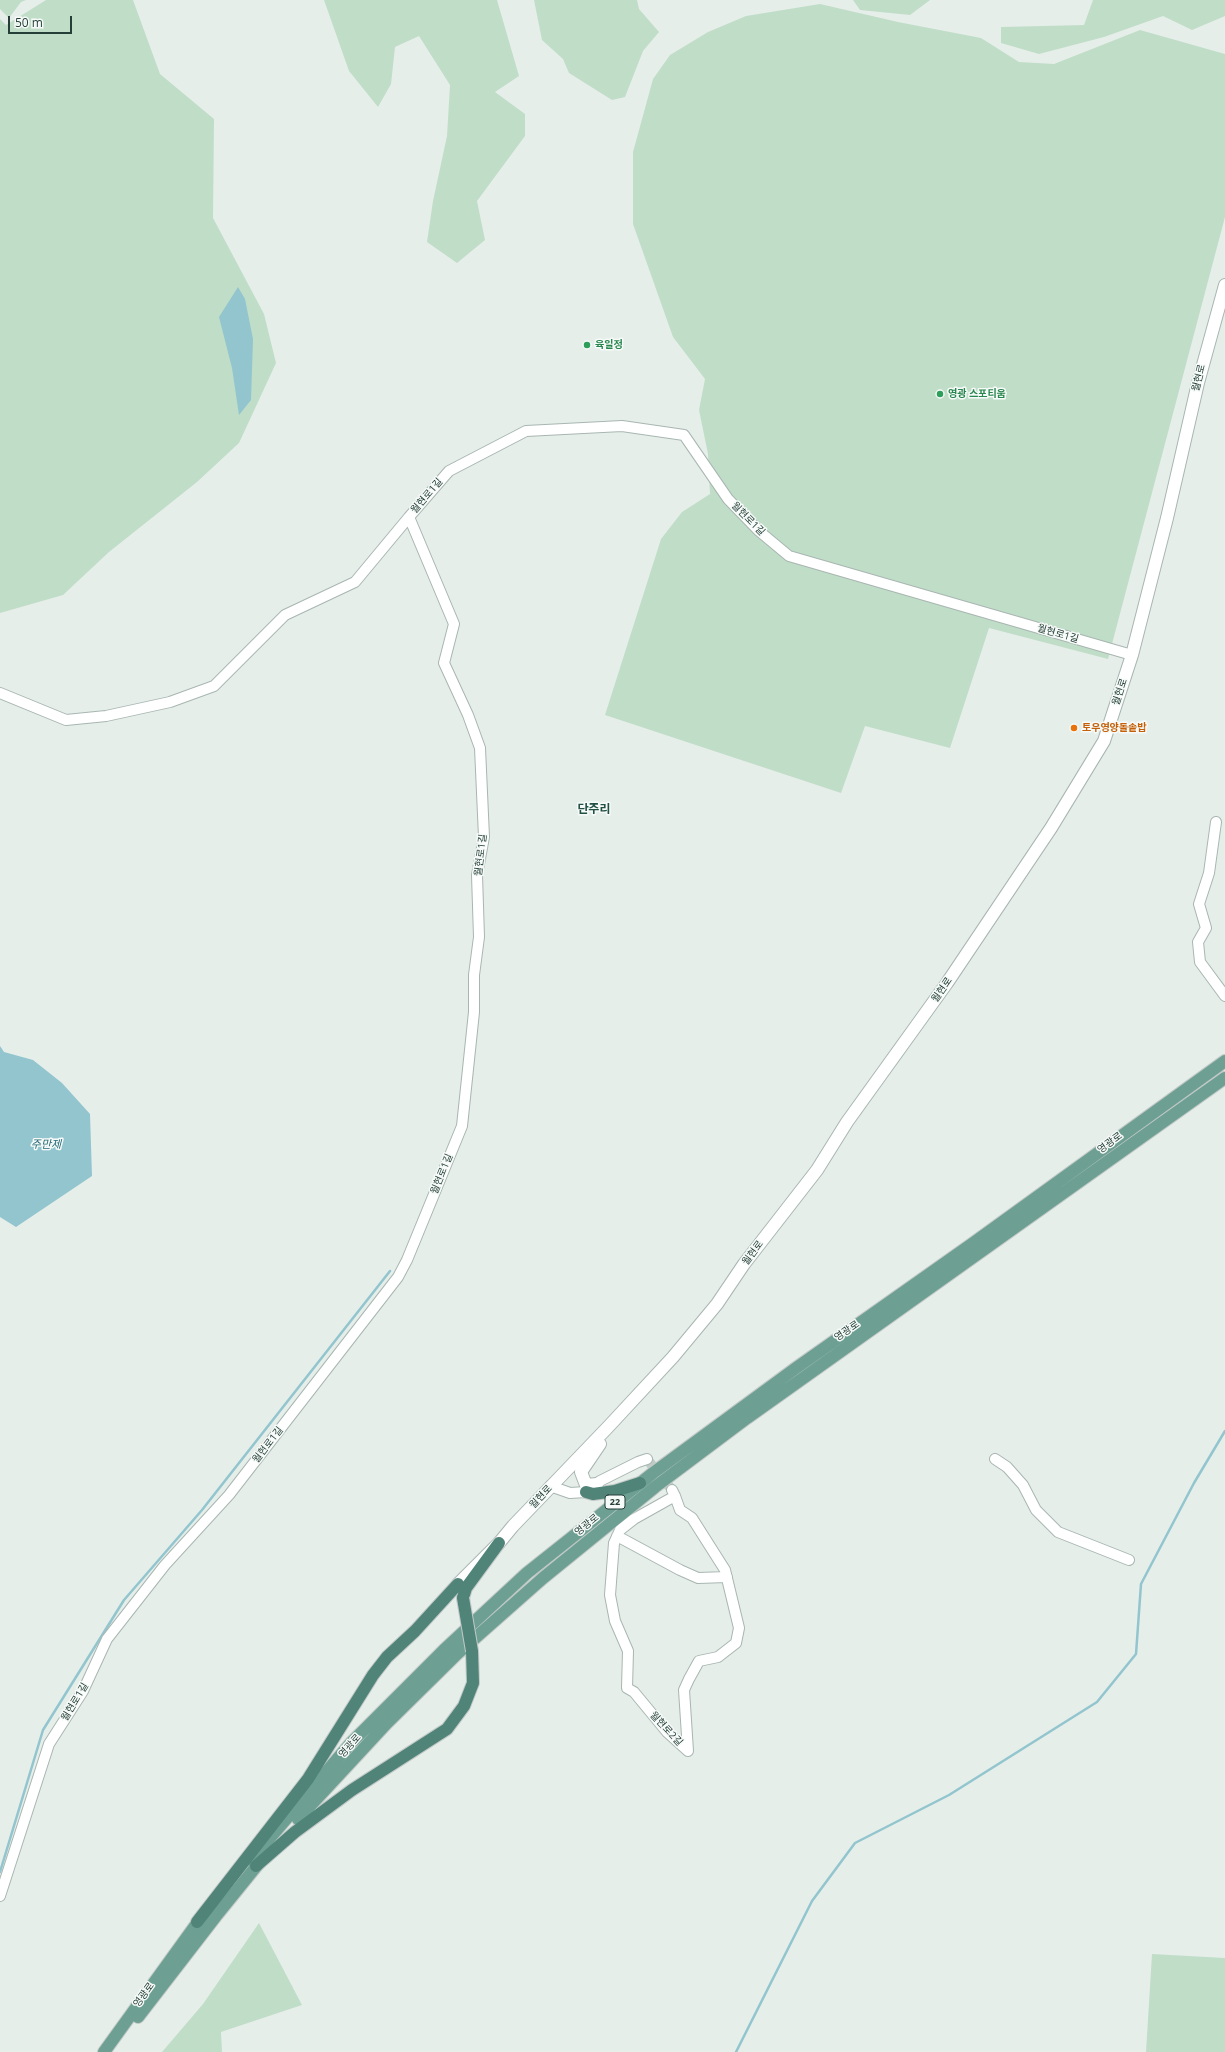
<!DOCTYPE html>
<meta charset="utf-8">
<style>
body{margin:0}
#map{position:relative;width:1225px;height:2052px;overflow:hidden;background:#e6eeea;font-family:"Open Sans",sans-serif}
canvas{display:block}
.scale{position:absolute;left:8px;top:16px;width:64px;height:18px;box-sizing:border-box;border:2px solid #253f38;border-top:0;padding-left:5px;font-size:12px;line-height:14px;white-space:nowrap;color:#253f38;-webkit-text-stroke:3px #f6faf8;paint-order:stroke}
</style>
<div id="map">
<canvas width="1225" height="2052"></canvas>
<div class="scale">50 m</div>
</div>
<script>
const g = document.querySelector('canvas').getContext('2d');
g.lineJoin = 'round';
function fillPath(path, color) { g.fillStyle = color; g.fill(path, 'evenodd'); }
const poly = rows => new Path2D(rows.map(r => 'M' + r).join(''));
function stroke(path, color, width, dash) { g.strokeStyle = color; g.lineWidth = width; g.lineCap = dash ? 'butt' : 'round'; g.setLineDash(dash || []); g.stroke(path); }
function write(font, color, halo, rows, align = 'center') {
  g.font = font + ' "Open Sans","Noto Sans KR",sans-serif'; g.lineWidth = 3; g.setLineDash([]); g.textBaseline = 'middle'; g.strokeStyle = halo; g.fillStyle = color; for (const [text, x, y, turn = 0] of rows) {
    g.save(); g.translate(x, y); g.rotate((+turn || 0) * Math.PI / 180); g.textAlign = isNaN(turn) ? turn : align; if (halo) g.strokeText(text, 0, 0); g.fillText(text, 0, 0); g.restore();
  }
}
fillPath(poly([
 [0,0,26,0,21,2,9,18,0,9],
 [46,0,133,0,160,74,214,119,213,218,264,314,276,363,239,443,197,482,109,552,63,595,0,613,0,19,6,25],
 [324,0,497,0,519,76,495,92,525,114,525,136,477,201,485,240,457,263,427,242,433,201,447,136,450,85,419,36,395,47,391,84,378,107,349,71],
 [534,0,637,0,639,9,659,32,643,51,625,97,612,100,569,73,563,59,542,40],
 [853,0,930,0,910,15,860,10],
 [1093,0,1225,0,1225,16,1192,30,1163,16,1104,37,1039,54,1001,43,1001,27,1084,25],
 [820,4,898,22,981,38,1019,62,1054,64,1140,30,1225,54,1225,217,1108,659,989,628,950,748,865,726,841,793,605,715,661,539,682,512,710,494,708,454,699,410,705,379,673,337,633,224,633,152,653,79,670,55,708,32,746,16],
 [259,1923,302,2005,221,2032,222,2052,162,2052,203,2004],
 [1152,1954,1225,1958,1225,2052,1146,2052]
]), '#c0ddc8');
fillPath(poly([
 [238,287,245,299,253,339,251,400,239,415,232,368,219,317],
 [0,1046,4,1052,33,1060,62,1083,90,1114,92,1176,16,1227,0,1217]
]), '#92c5ce');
stroke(poly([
 [0,1872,43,1730,124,1600,202,1510,390,1271],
 [736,2052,812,1901,855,1843,949,1795,1097,1702,1136,1654,1141,1584,1194,1483,1225,1431]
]), '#92c5ce', 2.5);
stroke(poly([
 [647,1459,672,1490]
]), '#bfcbc6', 10, [10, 5]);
const minor = poly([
 [0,693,66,720,106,716,170,702,214,686,285,615,355,582,409,517],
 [1216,822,1209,873,1199,904,1206,928,1198,942,1200,962,1225,996],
 [995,1459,1007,1467,1023,1485,1036,1510,1058,1532,1129,1560],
 [550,1486,570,1493,586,1492,600,1481,638,1462,647,1459],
 [672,1490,675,1496,680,1510,692,1518,725,1570,739,1628,736,1643,718,1657,699,1661,689,1679,684,1690,688,1751,667,1732,634,1692,627,1688,628,1651,615,1621,610,1595,614,1543,620,1530,634,1519,675,1496],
 [617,1536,680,1570,698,1578,727,1577],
 [0,1896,49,1744,83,1691,107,1639,165,1565,229,1495,398,1277,407,1260,462,1126,474,1012,474,975,479,937,477,875,484,837,480,748,468,715,444,663,454,624,409,517,449,471,526,431,622,426,684,435,728,499,759,531,789,556,1132,655]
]);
const tertiary = poly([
 [597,1484,586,1485,581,1472,600,1444],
 [458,1584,499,1543,513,1526,609,1426,673,1357,717,1304,744,1264,817,1170,847,1122,947,983,1051,828,1104,741,1132,655,1167,518,1198,383,1225,285]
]);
const primary = poly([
 [298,1819,387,1723,457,1654,543,1578,655,1487,747,1418,1225,1078],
 [251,1860,351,1743,444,1650,527,1573,653,1473,796,1368,972,1244,1225,1061],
 [138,2017,216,1916,263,1858],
 [104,2052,203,1915]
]);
const trunk = poly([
 [586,1492,593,1494,615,1491,640,1483],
 [463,1598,466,1588,499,1543],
 [256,1866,295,1832,352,1790,447,1729,464,1706,473,1683,472,1651],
 [197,1922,308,1779,373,1675,387,1657,415,1631,458,1584]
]);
stroke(minor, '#a8b6b1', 12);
stroke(tertiary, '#a8b6b1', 14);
stroke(primary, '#c2c9c7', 14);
stroke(trunk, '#c2c9c7', 14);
stroke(minor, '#fff', 10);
stroke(tertiary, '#fff', 12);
stroke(primary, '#6da093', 12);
stroke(trunk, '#508478', 12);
const trunkBridge = poly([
 [463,1598,472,1651]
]);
stroke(trunkBridge, '#c2c9c7', 14, []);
stroke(trunkBridge, '#508478', 12);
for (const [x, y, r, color] of [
 [587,345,4,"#2e9e5b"],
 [940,394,4,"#2e9e5b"],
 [1074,728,4,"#e8710a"]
]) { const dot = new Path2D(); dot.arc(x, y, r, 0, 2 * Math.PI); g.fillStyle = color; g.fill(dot); stroke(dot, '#f6faf8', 1.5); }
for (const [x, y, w] of [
 [615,1502,20]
]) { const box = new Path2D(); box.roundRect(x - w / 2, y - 7, w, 14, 3); g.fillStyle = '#f6faf8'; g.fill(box); stroke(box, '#253f38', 1); }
write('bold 9px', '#253f38', null, [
 ["22",615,1502]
]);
write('bold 10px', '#27864d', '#f6faf8', [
 ["육일정",595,345],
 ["영광 스포티움",948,394]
], 'left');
write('10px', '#253f38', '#f6faf8', [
 ["월현로",1199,378,-76],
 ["월현로1길",427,496,-49],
 ["월현로1길",748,519,45],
 ["월현로1길",1058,634,16],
 ["월현로",1120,692,-72],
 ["월현로1길",481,855,-83],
 ["월현로",942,990,-55],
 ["영광로",1110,1143,-36],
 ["월현로1길",442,1174,-68],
 ["월현로",753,1253,-53],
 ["영광로",847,1331,-35],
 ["월현로1길",268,1445,-52],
 ["월현로",541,1497,-47],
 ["영광로",587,1525,-39],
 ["월현로1길",75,1702,-59],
 ["월현로2길",666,1729,47],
 ["영광로",350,1746,-48],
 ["영광로",144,1995,-54]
]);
write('bold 10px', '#c56008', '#f6faf8', [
 ["토우영양돌솥밥",1082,728]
], 'left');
write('italic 11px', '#236977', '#f6faf8', [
 ["주만제",46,1145]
]);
write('bold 12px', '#225045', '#f6faf8', [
 ["단주리",594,810]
]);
</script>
